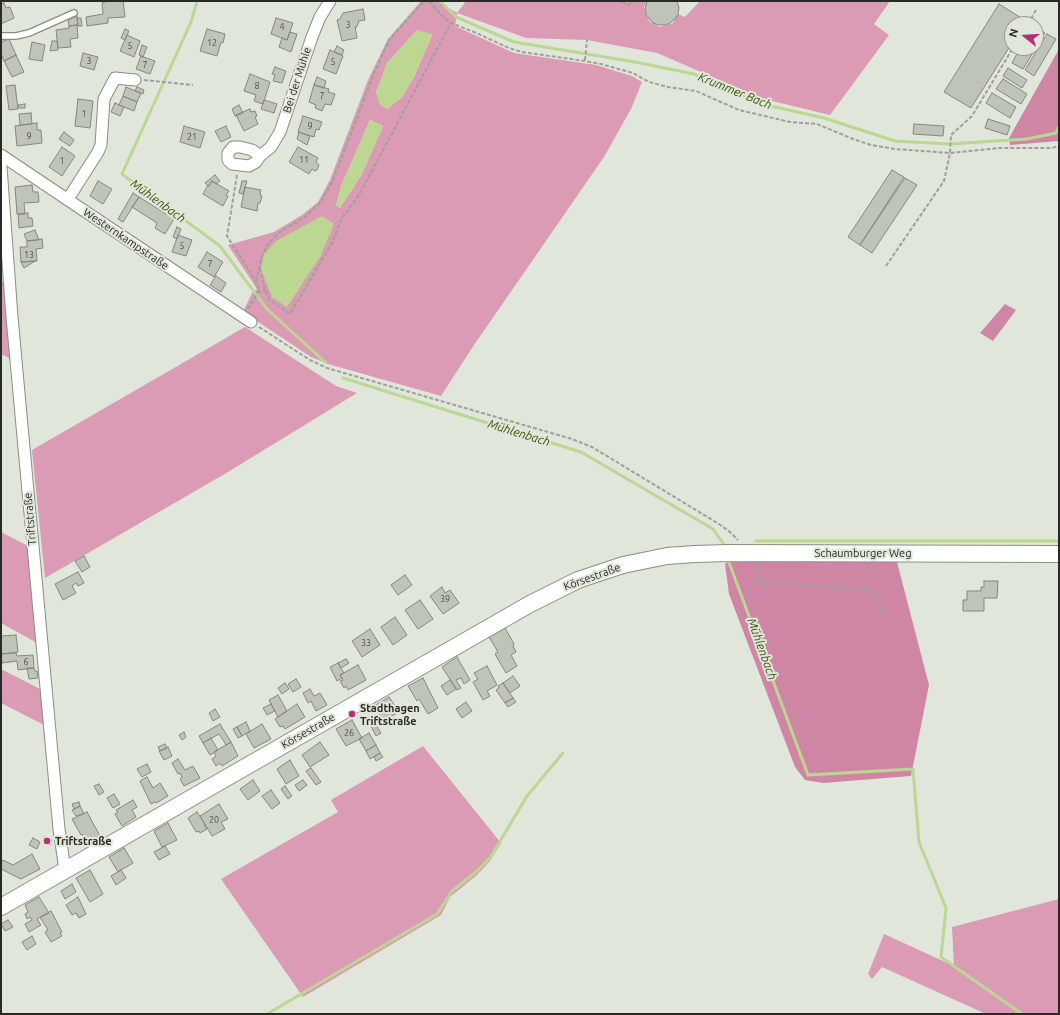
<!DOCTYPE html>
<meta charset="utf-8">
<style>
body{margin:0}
#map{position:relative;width:1060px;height:1015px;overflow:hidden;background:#e1e6db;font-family:Ubuntu,sans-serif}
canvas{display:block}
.frame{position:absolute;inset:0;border:2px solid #282a25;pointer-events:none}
.north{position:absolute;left:1004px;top:16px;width:40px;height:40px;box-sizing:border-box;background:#e1e6db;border:1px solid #979b92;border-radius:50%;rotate:287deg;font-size:11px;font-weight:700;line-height:16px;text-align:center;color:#282a25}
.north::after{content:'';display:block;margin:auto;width:14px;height:18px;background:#b42f74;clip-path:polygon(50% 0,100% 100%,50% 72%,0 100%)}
</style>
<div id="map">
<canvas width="1060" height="1015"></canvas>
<div class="frame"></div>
<div class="north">N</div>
</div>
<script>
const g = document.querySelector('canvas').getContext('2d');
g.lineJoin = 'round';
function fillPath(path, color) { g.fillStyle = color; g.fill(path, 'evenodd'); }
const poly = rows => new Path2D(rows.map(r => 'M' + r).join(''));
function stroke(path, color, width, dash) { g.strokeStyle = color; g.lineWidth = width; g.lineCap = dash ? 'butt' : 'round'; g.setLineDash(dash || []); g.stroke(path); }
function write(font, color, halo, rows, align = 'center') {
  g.font = font + ' Ubuntu,sans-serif'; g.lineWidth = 4; g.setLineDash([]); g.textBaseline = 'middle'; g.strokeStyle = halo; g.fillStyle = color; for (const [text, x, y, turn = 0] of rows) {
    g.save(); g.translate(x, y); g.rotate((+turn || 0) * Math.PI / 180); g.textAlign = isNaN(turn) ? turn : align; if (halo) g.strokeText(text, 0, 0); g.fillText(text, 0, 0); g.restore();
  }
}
fillPath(poly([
 [421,1,437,1,457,13,466,1,621,1,629,5,631,1,647,1,644,7,645,13,650,22,660,27,673,23,678,14,685,17,700,1,890,1,874,24,889,35,830,115,764,99,657,53,587,40,526,38,457,13,455,26,514,53,596,65,632,76,642,82,631,109,604,157,474,345,441,396,328,364,311,357,243,312,252,293,257,289,228,245,274,232,302,215,318,202,330,180,368,80,388,39],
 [417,30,432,35,414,77,402,97,387,109,376,93,387,63],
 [370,120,383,126,362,174,340,208,336,205,342,184],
 [6,281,13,360,1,354,1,282],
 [245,327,336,386,357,393,228,472,45,578,32,450],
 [1,532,30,547,39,644,1,623],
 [1,669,42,690,46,726,1,703],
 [423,746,501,843,490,861,477,875,450,897,441,915,303,997,221,879,338,812,331,800],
 [1059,899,1059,1014,986,1014,882,967,872,979,868,974,884,934,954,966,952,927]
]), '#db9bb5');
fillPath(poly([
 [1059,49,1059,141,1010,145,1009,138],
 [1005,304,1016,310,993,341,980,333],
 [731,559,897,562,929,685,911,776,823,783,805,780,795,767,729,594,725,564]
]), '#cf86a4');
fillPath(poly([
 [417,30,432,34,414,77,402,97,387,109,380,105,376,93,387,63],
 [370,120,383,126,362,174,340,208,336,205,342,184],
 [322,216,334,224,320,257,287,307,272,297,261,269,264,254,276,241]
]), '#bbd792');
stroke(poly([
 [197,1,191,22,122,174,220,246,267,309,325,362],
 [440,1,456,17,514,42,635,62,694,74,762,104,824,118,895,141,949,144,1027,139,1056,133,1059,126],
 [343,378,581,452,713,529,723,543,725,548],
 [756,541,1059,541],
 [727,557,808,775,913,769,919,842,946,908,941,957,1022,1014],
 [267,1014,437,914,452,891,476,872,490,858,527,796,563,753]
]), '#bbd792', 3);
const building = poly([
 [105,1,123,1,125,17,108,18,108,23,87,26,86,17,103,14,102,3,105,2,105,1],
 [621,1,631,1,629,5,621,1],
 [647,1,677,1,679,8,678,14,675,19,670,23,665,25,659,25,653,23,646,15,645,9,647,1],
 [4,3,6,8,10,7,14,18,1,24,1,4,4,3],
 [999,4,1026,21,1024,24,1012,24,1012,43,971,108,944,92,999,4],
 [363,9,365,20,358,21,359,22,356,28,355,27,357,38,342,41,337,20,340,19,343,13,363,9],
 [77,16,78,25,69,26,68,20,77,16],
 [77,18,81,18,82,26,78,26,77,18],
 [276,18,293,23,287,40,271,34,276,18],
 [77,25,78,38,70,39,71,47,58,48,56,30,69,28,69,26,77,25],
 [1036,28,1045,33,1036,48,1036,28],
 [125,29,129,31,125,40,121,38,125,29],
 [207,29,225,34,223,43,221,42,217,56,200,51,207,29],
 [290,32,297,34,291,52,279,47,282,38,287,40,290,32],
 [1047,34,1056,39,1034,76,1025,70,1047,34],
 [127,35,140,41,134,57,120,51,127,35],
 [9,39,16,55,4,61,1,54,1,42,9,39],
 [52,41,57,41,58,50,50,51,52,41],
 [32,42,45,45,42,61,29,59,32,42],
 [142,45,147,47,143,57,139,55,142,45],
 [337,46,344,50,342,55,334,52,337,46],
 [1020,48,1036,48,1023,69,1012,63,1020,48],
 [330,50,343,56,336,74,323,69,330,50],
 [83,53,98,57,94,70,80,66,83,53],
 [16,55,24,72,12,77,4,61,16,55],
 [141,56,155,61,150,74,136,69,141,56],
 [275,67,286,71,282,83,273,81,275,75,272,74,275,67],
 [1008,68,1027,80,1022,88,1003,76,1008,68],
 [250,74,270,82,263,104,254,101,256,95,244,91,250,74],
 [317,77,326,81,324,88,314,85,317,77],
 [1003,79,1027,94,1021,104,996,89,1003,79],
 [15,85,18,109,9,110,6,86,15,85],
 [314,85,329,89,328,92,335,94,331,105,325,104,322,111,315,108,316,105,309,102,314,85],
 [126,87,141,93,137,102,123,96,126,87],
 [137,87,144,90,143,94,135,91,137,87],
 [992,93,1016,107,1010,118,986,103,992,93],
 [123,96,137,102,134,111,119,105,123,96],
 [78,99,93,101,90,128,75,126,78,99],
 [264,100,277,104,274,113,261,109,264,100],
 [115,103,124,107,120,116,111,112,115,103],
 [25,104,25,108,18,108,18,105,25,104],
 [239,105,243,113,235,116,232,109,239,105],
 [250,109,251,112,255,111,257,116,255,117,258,124,244,131,236,115,250,109],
 [31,113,32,124,20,125,19,114,31,113],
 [303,116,322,122,319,130,316,129,314,137,298,132,303,116],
 [988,119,1010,126,1007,135,985,128,988,119],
 [37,123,37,130,41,130,42,143,17,146,15,126,37,123],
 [914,124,944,126,943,136,913,134,914,124],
 [184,126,205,132,200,148,180,142,184,126],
 [226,126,231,137,221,142,215,131,226,126],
 [64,132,74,140,70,146,59,139,64,132],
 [299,132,310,136,307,145,297,139,299,132],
 [62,147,75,156,62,176,49,167,62,147],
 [298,147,318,158,316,162,319,165,317,170,315,171,312,169,309,174,289,162,298,147],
 [892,170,904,177,860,245,848,237,892,170],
 [215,175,220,181,216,184,212,181,209,186,208,186,205,183,215,175],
 [905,178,917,185,872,253,860,245,905,178],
 [98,181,112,189,103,204,90,196,98,181],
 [212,181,229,191,226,195,228,196,223,206,203,194,208,185,209,186,212,181],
 [242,181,247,181,243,194,239,193,242,181],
 [32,185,33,192,38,192,39,202,24,203,25,214,17,214,15,187,32,185],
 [245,187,261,190,260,195,262,196,260,203,258,203,257,211,241,207,245,187],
 [133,193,139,197,123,222,118,219,133,193],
 [139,197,174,219,165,234,155,228,157,223,132,207,139,197],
 [28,213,28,218,32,218,33,226,19,228,18,214,28,213],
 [177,227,181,229,177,239,173,237,177,227],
 [35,230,39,240,27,241,24,234,35,230],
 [178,235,192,240,186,256,172,252,178,235],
 [42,239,43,248,36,249,37,261,21,262,20,247,27,247,27,241,42,239],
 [207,252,223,262,214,277,198,267,207,252],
 [35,261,24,268,21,262,35,261],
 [216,276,226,283,221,292,210,285,216,276],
 [84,556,90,567,82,572,75,561,84,556],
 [78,572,84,583,78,586,76,583,72,586,76,593,63,600,55,584,78,572],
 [405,575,412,585,398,595,391,585,405,575],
 [984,581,998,581,997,598,984,598,984,611,963,611,963,600,967,600,967,591,981,591,981,587,984,587,984,581],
 [442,587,445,593,450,590,459,603,443,614,430,596,442,587],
 [420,600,433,619,418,629,405,610,420,600],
 [395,617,407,635,393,645,381,627,395,617],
 [505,628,514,644,513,646,516,652,511,655,517,666,506,673,495,654,498,652,489,637,505,628],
 [370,629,380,645,362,657,352,641,370,629],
 [16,635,18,652,1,654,1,636,16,635],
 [16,653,17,656,33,655,34,668,18,670,17,661,2,663,1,654,16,653],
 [457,657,470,680,464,684,461,678,456,680,461,688,457,690,442,667,457,657],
 [346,659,349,663,341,668,338,663,346,659],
 [338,663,344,673,340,675,342,678,337,681,330,667,338,663],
 [358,665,366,680,348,690,346,686,344,688,340,681,343,680,340,675,358,665],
 [487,666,497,685,487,691,490,696,483,700,473,682,478,679,474,673,487,666],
 [27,668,34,668,35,671,37,671,38,678,29,679,27,668],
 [513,676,520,686,510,693,503,683,513,676],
 [423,678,438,708,428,714,419,699,417,701,408,686,423,678],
 [296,679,301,687,293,692,288,684,296,679],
 [450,680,456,689,447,695,441,686,450,680],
 [285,683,289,689,282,694,278,688,285,683],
 [503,683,513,698,505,703,496,690,499,688,498,686,503,683],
 [310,689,314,696,320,693,327,705,316,711,311,701,308,703,303,693,310,689],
 [278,695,287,711,278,717,269,700,278,695],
 [389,697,399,712,383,721,374,706,389,697],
 [513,698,516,702,508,707,505,703,513,698],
 [466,702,472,711,462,718,456,709,466,702],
 [271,704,275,711,267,715,263,708,271,704],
 [297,704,305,717,285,729,283,726,280,727,275,719,297,704],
 [215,709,220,717,213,721,209,713,215,709],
 [352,720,362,738,346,746,336,729,352,720],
 [246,722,250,731,242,736,237,727,246,722],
 [374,722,381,733,376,736,370,724,374,722],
 [220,724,231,742,226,745,219,734,203,743,199,736,220,724],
 [262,724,271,739,254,748,246,734,262,724],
 [237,727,242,736,238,738,233,729,237,727],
 [184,732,186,737,182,740,179,735,184,732],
 [369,733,376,745,366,751,359,739,369,733],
 [211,738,218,750,210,755,203,743,211,738],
 [231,742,238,756,222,766,220,763,216,766,212,759,216,756,214,752,231,742],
 [320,742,329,755,310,767,302,755,320,742],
 [165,744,167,748,160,751,158,747,165,744],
 [376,745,380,753,370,759,366,751,376,745],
 [168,747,172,756,164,760,159,751,168,747],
 [380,753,383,757,376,761,374,757,380,753],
 [178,759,185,770,193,766,200,778,184,786,180,779,182,777,180,773,178,774,172,763,178,759],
 [290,760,299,776,286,784,277,769,290,760],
 [147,764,151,772,142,777,137,769,147,764],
 [311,768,321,782,316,785,306,771,311,768],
 [147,777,153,788,160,783,168,796,156,803,155,802,151,804,140,781,147,777],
 [253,780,260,791,248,800,240,789,253,780],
 [303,780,307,785,299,791,295,785,303,780],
 [99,784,104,792,99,795,94,786,99,784],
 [285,786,292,796,288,799,281,789,285,786],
 [271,790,280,803,272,809,262,796,271,790],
 [114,794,120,804,113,808,107,798,114,794],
 [133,800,137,807,132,810,136,817,122,826,115,814,118,812,116,810,133,800],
 [79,802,80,806,74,809,72,804,79,802],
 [219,804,228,819,221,822,225,829,212,836,200,816,219,804],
 [80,806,84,814,76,816,72,810,80,806],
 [87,812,100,836,87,843,82,834,81,835,72,819,87,812],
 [197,812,205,824,204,825,207,829,200,833,199,831,196,832,188,818,197,812],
 [168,823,177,840,162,847,154,831,168,823],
 [45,837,52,840,50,845,43,841,45,837],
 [33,838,40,842,37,849,29,845,33,838],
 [165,846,170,854,159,860,154,852,165,846],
 [124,848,133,863,118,872,109,857,124,848],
 [32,854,40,869,21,879,1,869,1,863,3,860,13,865,32,854],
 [90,870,103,894,90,902,76,878,90,870],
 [121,870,126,878,116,885,111,876,121,870],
 [72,884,76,892,65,899,61,891,72,884],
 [39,897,49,913,37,919,41,925,29,932,25,924,32,920,30,917,27,919,25,914,28,912,25,905,39,897],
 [78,897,86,914,79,918,76,913,72,915,66,905,78,897],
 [51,911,62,932,60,933,62,936,51,942,45,932,48,930,40,917,51,911],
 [8,920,13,927,5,931,1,924,8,920],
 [32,936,36,944,27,950,22,942,32,936]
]);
fillPath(building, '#bfc4b9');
stroke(building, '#83877d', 1);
const lane = poly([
 [1,36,16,36,29,33,74,13]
]);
const street = poly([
 [1,155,101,222,251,322],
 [260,156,252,150,240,147,233,147,228,153,228,160,232,164,249,166,256,162,260,156,271,147,280,132,312,37,320,17,330,1],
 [1,167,12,317,50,731,59,829,65,870],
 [68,199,98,152,101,145,104,99,115,78,135,80]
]);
const secondary = poly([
 [1,907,530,604,578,580,623,565,667,556,695,554,728,553,1059,554]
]);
stroke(lane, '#898e83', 8);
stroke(street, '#898e83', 13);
stroke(secondary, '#898e83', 18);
stroke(poly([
 [429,1,443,17,451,23,474,32,509,48,522,52,585,61,601,64,633,73,649,82,668,87,696,91,739,110,790,122,817,124,853,139,871,145,895,149,950,153,999,148,1052,148,1059,146],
 [1028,24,1036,10],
 [585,60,587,40],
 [144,80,193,85],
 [237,175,227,236,256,281,259,290,258,292,265,290],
 [886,266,944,181,950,153,951,135,972,116,1013,48],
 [260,268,265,290,270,300,290,314,332,243,342,218,359,195,451,23],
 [256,281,262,256,268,244,278,233,305,217,321,202,333,180,373,76,389,40,424,1],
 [248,309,258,292],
 [259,327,310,360,327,368,572,439,592,447,719,524,730,532,738,540],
 [759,565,760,581],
 [754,581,873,590,886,620]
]), '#9da198', 2, [4, 2]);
stroke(lane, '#fff', 5.5);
stroke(street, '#fff', 11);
stroke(secondary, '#fff', 16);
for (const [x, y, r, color] of [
 [352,714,4,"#b42f74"],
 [47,841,4,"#b42f74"]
]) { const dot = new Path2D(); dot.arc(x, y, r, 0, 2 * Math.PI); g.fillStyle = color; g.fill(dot); stroke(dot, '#e1e6db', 1.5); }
write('9px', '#4e504a', null, [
 ["3",348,25],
 ["4",282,27],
 ["12",212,43],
 ["5",130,46],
 ["3",89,61],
 ["5",333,62],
 ["7",145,65],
 ["8",257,86],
 ["7",322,96],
 ["1",84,114],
 ["9",310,126],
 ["9",29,136],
 ["21",192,137],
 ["11",304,160],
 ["1",62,161],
 ["5",182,246],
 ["13",29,255],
 ["7",210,264],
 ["39",445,599],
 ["33",366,643],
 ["6",26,662],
 ["26",349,733],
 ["20",214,820]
]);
write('11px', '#282a25', '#e1e6db', [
 ["Bei der Mühle",297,80,-72],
 ["Westernkampstraße",126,239,34],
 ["Triftstraße",30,519,-95],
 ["Schaumburger Weg",863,553],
 ["Körsestraße",592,577,-20],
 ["Körsestraße",308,731,-30]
]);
write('bold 11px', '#282a25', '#e1e6db', [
 ["Stadthagen",360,708],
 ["Triftstraße",360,721],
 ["Triftstraße",55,841]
], 'left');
write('italic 12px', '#3b5203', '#e1e6db', [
 ["Krummer Bach",735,91,22],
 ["Mühlenbach",158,201,36],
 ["Mühlenbach",519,433,17],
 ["Mühlenbach",762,649,70]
]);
</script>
